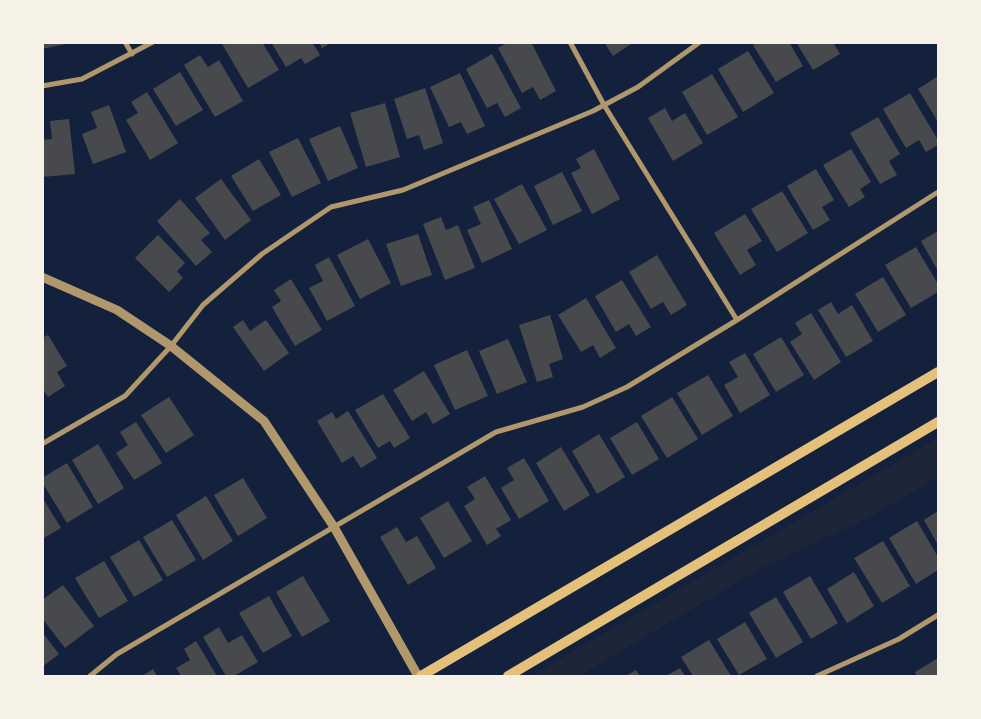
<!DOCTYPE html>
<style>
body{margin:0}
#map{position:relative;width:981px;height:719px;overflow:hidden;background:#14213d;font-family:Poppins,sans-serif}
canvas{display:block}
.frame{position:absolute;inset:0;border:44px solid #f6f1e7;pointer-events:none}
</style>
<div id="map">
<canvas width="981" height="719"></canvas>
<div class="frame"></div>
</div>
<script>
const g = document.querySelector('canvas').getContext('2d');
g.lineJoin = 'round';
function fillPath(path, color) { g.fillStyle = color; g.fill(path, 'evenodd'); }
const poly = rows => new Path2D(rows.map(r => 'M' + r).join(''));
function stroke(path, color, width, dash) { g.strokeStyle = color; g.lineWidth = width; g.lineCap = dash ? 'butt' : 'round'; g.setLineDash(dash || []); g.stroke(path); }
fillPath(poly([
 [938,438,938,477,870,517,758,570,579,676,531,676]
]), '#1d2539');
fillPath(poly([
 [42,42,65,42,66,44,42,49],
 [224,42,262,42,279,70,248,88,222,44],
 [271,42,312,42,320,55,305,64,301,58,286,67],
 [319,42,332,42,322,48],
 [508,42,531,42,556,91,540,100,533,87,522,93,498,48],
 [604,42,630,42,631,44,613,56],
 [758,42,789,42,803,66,776,82,753,45],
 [796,42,833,42,840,54,813,70],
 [748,51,774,93,743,112,718,69],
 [492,54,521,108,505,117,497,103,487,108,466,69],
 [200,55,208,67,219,60,243,101,215,117,184,65],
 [180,72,203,110,176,126,153,89],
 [460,73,485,126,467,134,461,122,449,127,430,87],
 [712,74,738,117,707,135,682,92],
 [938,76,938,122,918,89],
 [425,88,443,143,424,150,419,135,407,139,394,99],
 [147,92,178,143,150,160,126,120,138,113,131,102],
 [910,93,938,140,938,145,926,152,919,140,906,148,883,109],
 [385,103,400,157,366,167,350,113],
 [109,105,126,152,93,164,82,134,97,128,91,112],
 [665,108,672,121,685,113,703,143,673,161,648,118],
 [878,117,900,154,889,161,897,175,880,184,850,133],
 [69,119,75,174,42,177,42,140,52,139,50,121],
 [340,126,358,168,328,181,309,139],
 [298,138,321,183,292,197,269,152],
 [594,149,620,199,592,214,571,173,581,168,576,159],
 [851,149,871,182,860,189,865,197,849,207,823,165],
 [259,159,281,195,253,211,231,176],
 [816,169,834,200,822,207,830,220,813,230,787,186],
 [562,172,582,211,553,225,534,186],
 [221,179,251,220,225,240,195,198],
 [522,184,547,230,519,244,494,199],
 [782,191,808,233,777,252,751,209],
 [180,199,210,233,201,240,212,252,196,266,157,221],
 [489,200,512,249,482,263,467,230,481,224,473,207],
 [745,214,762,241,747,250,756,265,740,275,714,233],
 [441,217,446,230,458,225,475,268,445,280,423,224],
 [938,231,938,271,921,241],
 [418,234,432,275,401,286,386,244],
 [158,235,185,263,177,271,183,278,169,292,135,258],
 [368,239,391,283,360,299,337,255],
 [916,247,938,284,938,292,911,308,885,265],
 [657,255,687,305,671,315,663,302,651,309,629,272],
 [329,257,355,306,327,321,309,288,323,281,315,265],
 [883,277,906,315,878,332,855,294],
 [291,279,322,330,295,346,272,307,281,301,274,290],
 [622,280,651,327,636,336,629,324,616,332,595,296],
 [586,298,616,348,600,358,593,345,581,352,558,315],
 [831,302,838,314,852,305,873,341,846,357,818,310],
 [811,313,841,362,814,380,790,342,802,334,795,323],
 [550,315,563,359,549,364,553,377,537,382,519,325],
 [243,320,250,331,266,320,289,353,264,371,233,327],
 [48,335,67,366,57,372,65,386,48,397,42,388,42,338],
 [781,337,804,375,776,392,753,354],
 [508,339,527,382,497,394,479,351],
 [467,350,488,396,455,410,434,365],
 [745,353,770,395,740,413,724,385,738,377,729,362],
 [424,371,450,414,433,424,426,412,412,421,393,390],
 [708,375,733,416,702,435,677,393],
 [383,394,410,438,394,448,390,441,378,448,355,410],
 [169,397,194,435,166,453,141,415],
 [672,397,698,439,667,458,641,416],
 [348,411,377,458,361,468,353,456,342,463,317,421,332,412,336,419],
 [136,422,162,463,134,480,116,453,128,445,120,432],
 [637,422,659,459,632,475,610,438],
 [599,434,625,477,597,494,572,451],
 [98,444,124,488,98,504,72,460],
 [561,447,590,495,564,511,536,463],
 [524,458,549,501,519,519,501,488,514,480,507,468],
 [67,463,93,507,67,523,42,482,42,478],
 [485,476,511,520,496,529,501,536,487,545,464,506,475,499,467,487],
 [243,478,267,518,238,536,214,495],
 [206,496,233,541,203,560,176,515],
 [42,497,61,528,42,539],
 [448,501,472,541,444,558,420,518],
 [938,511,938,545,924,520],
 [172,520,196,560,167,577,143,537],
 [917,521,938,557,938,570,916,584,889,538],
 [397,527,406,542,417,536,436,568,408,585,380,537],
 [139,540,163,580,134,597,110,557],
 [883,541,910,586,882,603,854,558],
 [104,561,128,601,99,618,75,578],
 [854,572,874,606,847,623,827,589],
 [303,576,330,621,302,637,276,592],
 [810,576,838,623,811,639,783,592],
 [63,585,94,626,65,648,42,618,42,600],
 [269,596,292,636,263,653,239,613],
 [776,597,803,642,776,658,749,613],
 [745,622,767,659,739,675,717,639],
 [219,627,228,643,242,635,258,662,234,676,226,676,203,637],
 [42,632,59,654,42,667],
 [709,640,731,676,693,676,681,657],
 [196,641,217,676,181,676,176,668,190,660,184,649],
 [938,658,938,676,917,676,915,672],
 [680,668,685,676,666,676],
 [153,669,157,676,142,676],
 [636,670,640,676,626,676]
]), '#48494c');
stroke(poly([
 [125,42,132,54],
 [570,42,604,105,737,320],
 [42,86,82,79,153,42],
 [42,444,125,396,171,346,203,305,262,254,331,207,403,190,593,111,638,87,700,42],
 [90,676,117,654,496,432,583,407,627,387,737,320,938,192],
 [817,676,899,639,938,615]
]), '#b1986c', 5);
stroke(poly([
 [42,277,117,310,171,346,264,421,334,527,418,676]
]), '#b1986c', 9);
stroke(poly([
 [421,676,938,372],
 [508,676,938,422]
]), '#e5c07b', 10);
</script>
